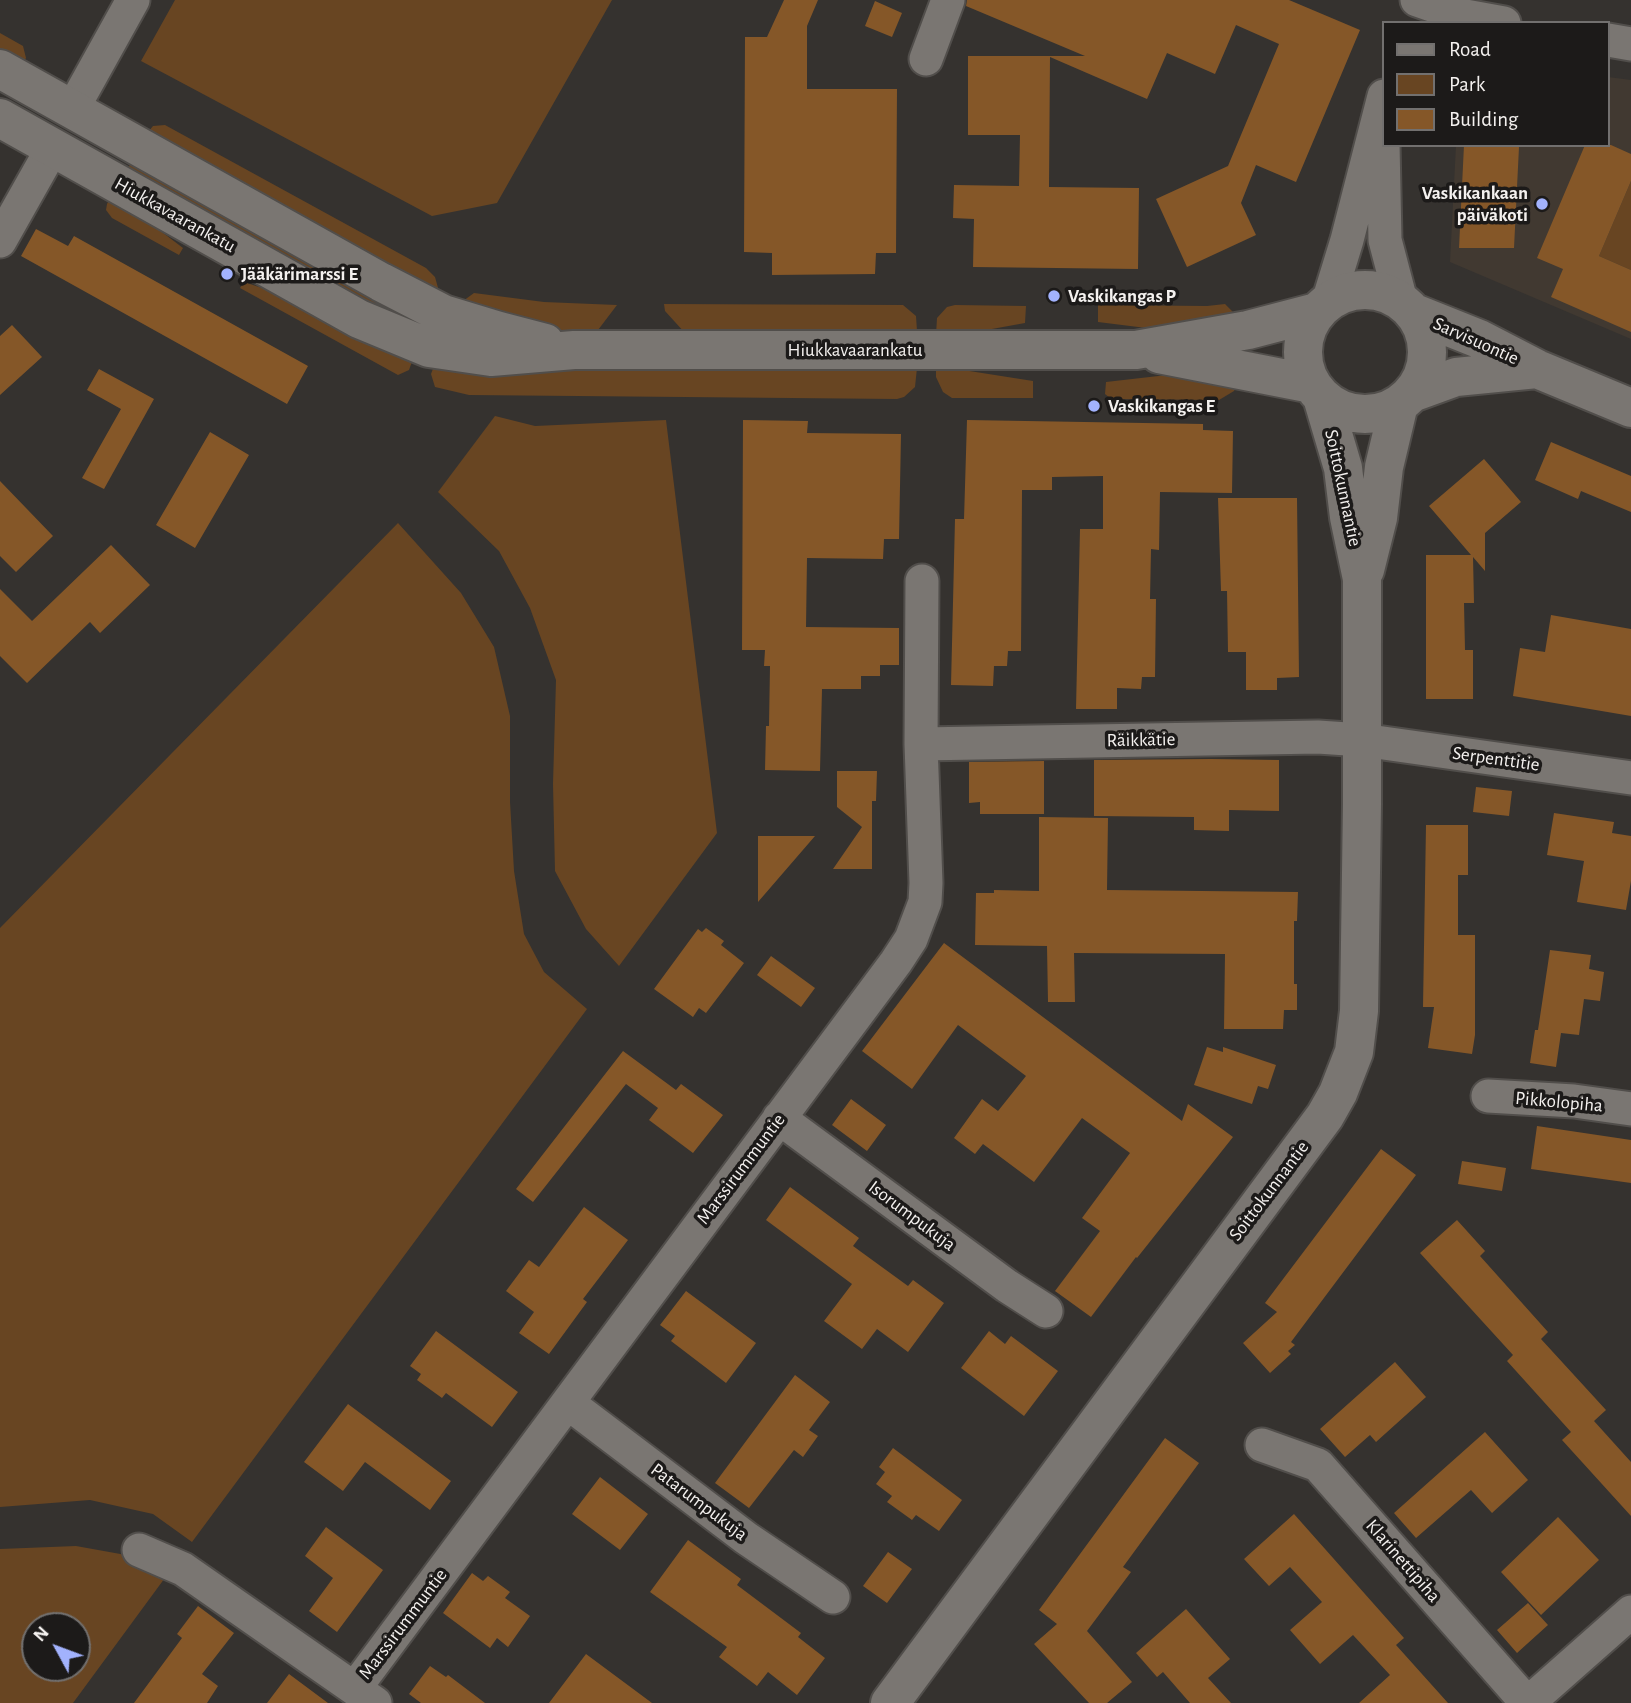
<!DOCTYPE html>
<meta charset="utf-8">
<style>
body{margin:0}
#map{position:relative;width:1631px;height:1703px;overflow:hidden;background:#35322f;font-family:"Alegreya Sans",sans-serif}
canvas{display:block}
.legend{position:absolute;left:1382px;top:21px;width:228px;height:126px;box-sizing:border-box;background:#1c1a19;border:2px solid #72706f;margin:0;padding:9px 12px;list-style:none;font-size:21px;color:#f4f1ef}
.legend li{display:flex;align-items:center;gap:14px;height:35px}
.legend b{width:35px;border:2px solid #72706f}
.north{position:absolute;left:21px;top:1612px;width:70px;height:70px;box-sizing:border-box;background:#1c1a19;border:2px solid #72706f;border-radius:50%;rotate:311deg;font-size:19px;font-weight:700;line-height:28px;text-align:center;color:#f4f1ef}
.north::after{content:'';display:block;margin:auto;width:24px;height:32px;background:#a2b2fd;clip-path:polygon(50% 0,100% 100%,50% 72%,0 100%)}
</style>
<div id="map">
<canvas width="1631" height="1703"></canvas>
<ul class="legend">
<li><b style="height:9px;background:#7a7672"></b>Road</li>
<li><b style="height:19px;background:#684522"></b>Park</li>
<li><b style="height:19px;background:#855728"></b>Building</li>
</ul>
<div class="north">N</div>
</div>
<script>
const g = document.querySelector('canvas').getContext('2d');
g.lineJoin = 'round';
function fillPath(path, color) { g.fillStyle = color; g.fill(path, 'evenodd'); }
const poly = rows => new Path2D(rows.map(r => 'M' + r).join(''));
function stroke(path, color, width, dash) { g.strokeStyle = color; g.lineWidth = width; g.lineCap = dash ? 'butt' : 'round'; g.setLineDash(dash || []); g.stroke(path); }
function write(font, color, halo, rows, align = 'center') {
  g.font = font + ' "Alegreya Sans",sans-serif'; g.lineWidth = 7; g.setLineDash([]); g.textBaseline = 'middle'; g.strokeStyle = halo; g.fillStyle = color; for (const [text, x, y, turn = 0] of rows) {
    g.save(); g.translate(x, y); g.rotate((+turn || 0) * Math.PI / 180); g.textAlign = isNaN(turn) ? turn : align; if (halo) g.strokeText(text, 0, 0); g.fillText(text, 0, 0); g.restore();
  }
}
fillPath(poly([
 [1608,77,1631,80,1631,339,1450,262,1456,145,1608,145]
]), '#413931');
fillPath(poly([
 [175,0,612,0,497,203,432,216,141,61],
 [0,33,23,46,26,58,20,69,0,55],
 [165,125,426,268,435,277,440,295,145,136,153,126],
 [134,158,428,319,424,330,379,314,124,175],
 [1631,181,1631,270,1599,256],
 [112,194,183,248,179,255,112,218,106,210,107,204],
 [244,282,313,305,414,356,409,370,398,375,240,288],
 [474,293,544,302,617,305,595,334,562,333,533,329,463,301],
 [664,304,903,305,916,316,917,331,685,333,665,311],
 [1225,304,1238,317,1154,329,1098,322,1098,305,1207,306],
 [955,305,1026,306,1025,323,970,333,936,335,937,318,947,307],
 [434,366,917,368,915,387,904,397,897,399,469,395,435,387,431,374],
 [944,367,1033,381,1033,398,952,398,943,392,936,377,936,368],
 [1167,375,1237,385,1234,391,1219,400,1111,399,1105,394,1106,382],
 [495,416,535,426,666,420,717,833,619,966,586,929,555,871,553,784,556,680,530,608,499,551,438,492],
 [398,523,461,593,494,647,510,716,510,802,514,871,524,934,544,972,587,1009,192,1542,153,1514,90,1500,0,1507,0,928],
 [76,1546,137,1557,170,1571,73,1703,0,1703,0,1549],
 [35,1626,77,1626,77,1668,35,1668]
]), '#684522');
fillPath(poly([
 [784,0,818,0,807,26,807,89,897,89,896,253,876,253,875,274,772,275,772,253,744,252,745,37,767,37],
 [967,0,1289,0,1360,30,1296,182,1256,165,1241,203,1256,235,1187,267,1156,199,1228,166,1279,44,1236,25,1215,74,1167,53,1147,99,1050,57,1049,187,1139,188,1138,269,973,267,974,219,953,218,954,185,1019,186,1020,135,968,135,968,56,1085,56,966,6],
 [875,1,902,13,892,37,865,26],
 [1464,145,1519,147,1514,248,1459,248],
 [1585,145,1611,145,1631,154,1631,181,1599,256,1631,270,1631,332,1551,297,1563,269,1537,258],
 [36,229,68,246,74,236,308,366,287,404,21,256],
 [12,325,42,357,0,395,0,336],
 [99,369,154,399,104,489,82,478,121,409,87,390],
 [743,420,808,421,807,433,901,434,899,539,884,539,883,559,807,558,806,627,899,628,899,665,880,665,880,676,861,676,861,689,822,689,820,771,765,770,766,726,769,726,770,666,764,666,765,650,742,650],
 [967,420,1203,424,1203,430,1233,431,1232,493,1160,492,1159,550,1151,549,1150,599,1156,599,1155,677,1142,677,1141,689,1117,688,1117,709,1076,709,1080,529,1103,529,1103,476,1052,477,1052,490,1022,490,1021,651,1008,651,1007,666,994,666,993,686,951,685,955,519,964,519],
 [210,432,249,455,195,548,156,525],
 [1551,442,1631,476,1631,512,1581,491,1578,499,1535,480],
 [1484,459,1521,502,1485,533,1485,571,1473,557,1474,603,1464,603,1465,650,1473,650,1473,699,1426,699,1426,555,1471,555,1429,506],
 [0,481,53,536,16,572,0,556],
 [1218,498,1297,498,1299,677,1277,678,1277,690,1246,690,1246,652,1228,652,1227,591,1221,591],
 [111,545,150,585,100,633,90,622,27,683,0,656,0,589,32,621],
 [1551,615,1631,629,1631,716,1513,696,1520,648,1545,652],
 [1211,759,1279,760,1279,811,1229,810,1229,831,1194,830,1194,817,1094,816,1094,760],
 [1044,761,1044,814,980,814,980,802,969,803,969,762],
 [837,771,877,771,876,801,872,801,872,869,833,869,862,827,837,807],
 [1476,787,1512,791,1509,816,1473,812],
 [1554,813,1614,822,1612,833,1631,836,1631,881,1626,910,1577,902,1584,861,1547,855],
 [1039,817,1108,818,1107,890,1298,892,1297,921,1294,921,1294,984,1297,984,1297,1010,1284,1010,1283,1029,1224,1029,1225,954,1074,953,1075,1002,1048,1002,1047,946,975,945,976,893,994,893,994,890,1039,891],
 [1426,825,1468,825,1468,875,1458,875,1458,935,1475,935,1475,1035,1472,1054,1428,1048,1434,1007,1423,1007],
 [758,836,815,836,758,902],
 [706,928,724,941,721,945,744,963,706,1013,699,1008,693,1017,654,989,698,929,702,932],
 [944,943,1182,1121,1188,1104,1233,1137,1137,1258,1136,1257,1091,1317,1055,1291,1100,1231,1082,1218,1130,1153,1082,1118,1034,1182,983,1144,975,1154,954,1138,982,1099,998,1111,1026,1076,958,1025,912,1089,862,1051],
 [1550,950,1591,955,1589,969,1604,972,1600,1001,1584,999,1579,1035,1561,1033,1556,1067,1530,1063,1535,1030,1538,1030],
 [771,956,815,988,801,1007,757,975],
 [1207,1047,1223,1052,1223,1047,1276,1065,1268,1089,1258,1086,1252,1104,1194,1085],
 [623,1051,676,1090,681,1084,723,1115,693,1153,649,1120,658,1108,626,1084,533,1202,516,1189],
 [851,1099,886,1125,867,1151,832,1125],
 [1537,1126,1631,1140,1631,1183,1531,1169],
 [1381,1149,1416,1175,1291,1342,1295,1345,1288,1351,1291,1354,1270,1373,1243,1343,1277,1312,1265,1303],
 [1462,1161,1506,1168,1502,1191,1458,1184],
 [790,1187,859,1238,853,1246,908,1286,913,1280,944,1303,908,1352,877,1329,862,1349,824,1321,852,1284,766,1220],
 [584,1207,628,1240,583,1299,587,1302,549,1354,519,1333,534,1312,506,1291,529,1260,539,1267],
 [1457,1220,1485,1251,1480,1256,1548,1332,1541,1339,1606,1410,1594,1421,1631,1462,1631,1516,1562,1440,1571,1432,1507,1361,1513,1355,1420,1253],
 [686,1291,756,1343,726,1383,671,1341,675,1336,660,1325],
 [436,1331,518,1392,492,1427,446,1393,442,1398,417,1380,421,1374,410,1366],
 [989,1331,1005,1344,1011,1336,1058,1371,1024,1416,961,1368],
 [1395,1362,1426,1397,1376,1442,1370,1435,1345,1457,1320,1429],
 [795,1375,830,1402,809,1430,818,1436,803,1457,794,1450,749,1508,715,1483],
 [348,1404,451,1481,430,1510,365,1462,343,1491,304,1462],
 [1485,1432,1528,1480,1492,1513,1471,1490,1416,1538,1394,1513],
 [1165,1438,1199,1463,1123,1567,1131,1572,1087,1631,1132,1682,1107,1703,1089,1703,1034,1644,1057,1624,1039,1610],
 [893,1448,962,1500,939,1531,916,1515,912,1520,887,1502,892,1496,876,1484,885,1472,879,1467],
 [600,1477,648,1514,620,1550,572,1514],
 [1294,1514,1404,1638,1396,1645,1448,1703,1359,1703,1390,1675,1353,1635,1320,1664,1290,1630,1322,1602,1290,1567,1269,1586,1244,1559],
 [1558,1517,1599,1560,1541,1615,1501,1572],
 [326,1527,383,1570,337,1632,309,1611,333,1578,305,1556],
 [688,1540,741,1579,737,1585,801,1633,798,1637,825,1658,797,1695,768,1672,757,1686,719,1657,727,1647,650,1592],
 [888,1552,912,1569,887,1603,863,1586],
 [472,1573,483,1581,488,1576,510,1592,505,1598,530,1616,508,1647,497,1638,490,1648,443,1613],
 [1528,1603,1548,1625,1517,1653,1497,1630],
 [198,1606,234,1633,202,1674,218,1686,207,1703,134,1703,182,1638,177,1634],
 [1186,1609,1230,1659,1208,1678,1231,1703,1190,1703,1163,1672,1157,1677,1136,1653],
 [586,1654,652,1703,549,1703],
 [430,1666,446,1677,448,1675,485,1703,421,1703,409,1694],
 [289,1674,328,1703,267,1703]
]), '#855728');
const minor = poly([
 [1417,0,1460,15,1504,23],
 [1608,40,1631,44],
 [926,59,948,0],
 [73,108,133,0],
 [1383,144,1385,240,1401,301],
 [0,241,53,147],
 [1328,302,1347,240,1384,96],
 [921,744,1318,737,1362,740,1631,778],
 [1488,1096,1574,1101,1631,1109],
 [779,1118,1007,1286,1046,1311],
 [568,1403,746,1538,833,1597],
 [1262,1445,1318,1465,1527,1703],
 [139,1550,183,1569,375,1703],
 [355,1688,896,962,911,939,925,902,926,883,921,744,922,581],
 [1528,1703,1631,1612]
]);
const tertiary = poly([
 [0,69,381,282,443,314,499,331,545,343],
 [0,118,359,319,429,348,491,357,574,350,1136,350,1248,330,1317,312],
 '1303 352a62 62 0 1 1 124 0a62 62 0 1 1-124 0Z',
 [1414,313,1479,339,1537,369,1631,408],
 [1159,354,1312,384],
 [1412,393,1456,377,1537,369],
 [1365,570,1378,518,1384,467,1399,404],
 [890,1703,1325,1116,1338,1093,1354,1052,1359,1011,1362,804,1362,579,1349,517,1343,468,1322,397]
]);
stroke(minor, '#514e4b', 37);
stroke(tertiary, '#514e4b', 42);
stroke(minor, '#7a7672', 33);
stroke(tertiary, '#7a7672', 38);
for (const [x, y, r, color] of [
 [1542,204,7,"#a2b2fd"],
 [227,274,7,"#a2b2fd"],
 [1054,296,7,"#a2b2fd"],
 [1094,406,7,"#a2b2fd"]
]) { const dot = new Path2D(); dot.arc(x, y, r, 0, 2 * Math.PI); g.fillStyle = color; g.fill(dot); stroke(dot, '#1c1a19', 2.5); }
write('bold 19px', '#f4f1ef', '#1c1a19', [
 ["Vaskikankaan",1528,193,"right"],
 ["päiväkoti",1528,215,"right"],
 ["Jääkärimarssi E",241,274],
 ["Vaskikangas P",1068,296],
 ["Vaskikangas E",1108,406]
], 'left');
write('19px', '#f4f1ef', '#1c1a19', [
 ["Hiukkavaarankatu",175,215,29],
 ["Sarvisuontie",1476,341,24],
 ["Hiukkavaarankatu",855,350],
 ["Soittokunnantie",1343,488,78],
 ["Räikkätie",1141,740,-1],
 ["Serpenttitie",1496,759,8],
 ["Pikkolopiha",1559,1102,5],
 ["Marssirummuntie",741,1169,-53],
 ["Soittokunnantie",1269,1191,-53],
 ["Isorumpukuja",912,1216,37],
 ["Patarumpukuja",699,1502,37],
 ["Klarinettipiha",1403,1561,49],
 ["Marssirummuntie",403,1624,-53]
]);
</script>
